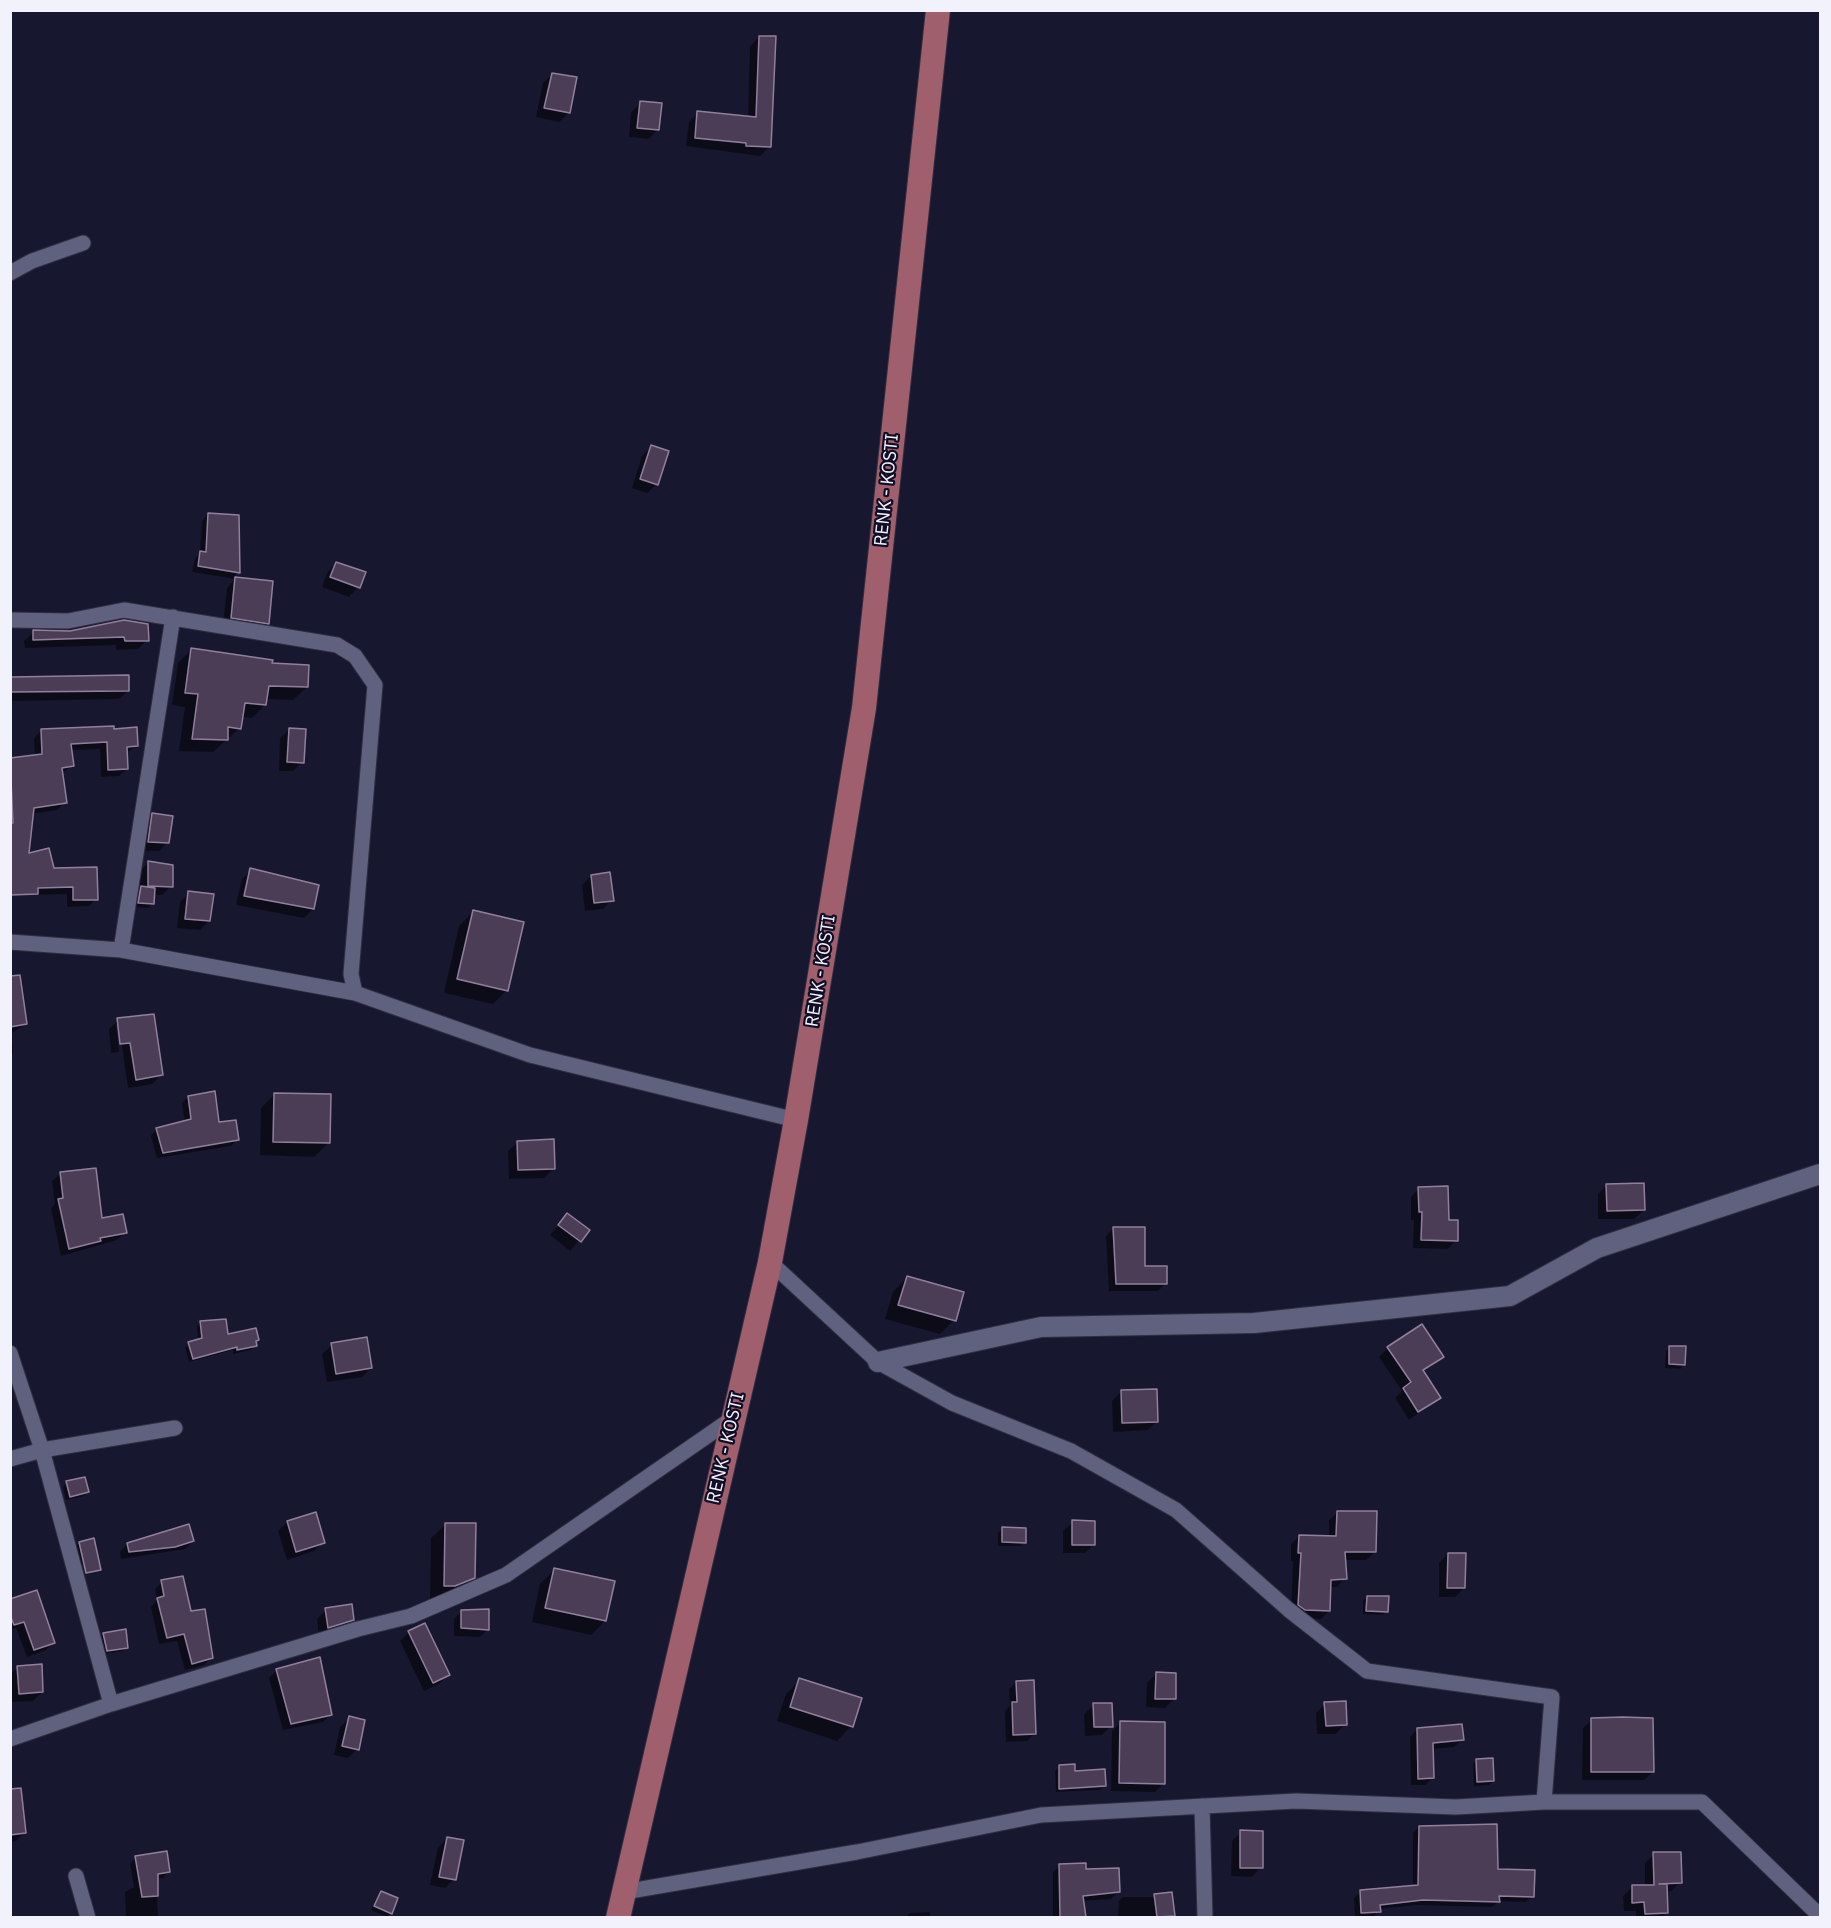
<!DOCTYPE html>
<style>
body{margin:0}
#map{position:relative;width:1831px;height:1928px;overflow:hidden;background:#181730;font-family:"IBM Plex Sans",sans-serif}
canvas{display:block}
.frame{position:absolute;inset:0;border:12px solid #f2f2fd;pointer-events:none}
</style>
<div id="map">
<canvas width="1831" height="1928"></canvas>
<div class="frame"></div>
</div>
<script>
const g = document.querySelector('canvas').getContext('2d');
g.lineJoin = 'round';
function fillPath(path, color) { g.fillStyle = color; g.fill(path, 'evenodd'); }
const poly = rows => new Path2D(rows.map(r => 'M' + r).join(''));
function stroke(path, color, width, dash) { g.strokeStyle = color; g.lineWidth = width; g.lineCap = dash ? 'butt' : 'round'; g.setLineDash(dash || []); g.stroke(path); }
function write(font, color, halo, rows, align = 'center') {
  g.font = font + ' "IBM Plex Sans",sans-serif'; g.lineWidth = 4.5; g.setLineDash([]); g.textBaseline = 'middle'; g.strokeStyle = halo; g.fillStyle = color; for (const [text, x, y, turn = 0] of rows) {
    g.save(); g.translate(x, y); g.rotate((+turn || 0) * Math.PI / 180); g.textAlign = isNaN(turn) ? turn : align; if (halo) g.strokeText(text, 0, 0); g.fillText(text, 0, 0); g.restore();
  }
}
fillPath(poly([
 [759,37,769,147,760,156,686,146,689,122,698,113,748,117,750,46],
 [552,74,569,113,559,122,536,117,543,83],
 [641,103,658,129,649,139,629,137,631,112],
 [652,447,657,484,647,493,632,488,642,456],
 [208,514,238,572,233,578,272,582,268,623,259,632,223,626,227,588,235,579,192,572,195,559,200,553,202,521],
 [336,563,364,573,358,587,349,597,322,587,327,573],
 [124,621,147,640,138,649,116,650,116,645,25,648,24,641,34,632,70,632],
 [191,650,271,665,307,687,293,700,266,699,265,705,252,718,242,717,240,728,213,752,179,751,185,707,172,705,178,663],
 [10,679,128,691,119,699,10,701],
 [290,729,302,762,293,771,279,771,280,738],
 [113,730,137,746,126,753,127,769,119,776,101,777,100,749,70,750,73,765,61,774,65,802,57,810,32,814,10,844,10,759,35,757,34,738,41,731],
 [153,815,168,842,159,851,139,851,144,824],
 [22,862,52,870,96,899,89,906,67,907,67,894,29,895],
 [149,862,171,886,162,895,153,895,152,904,148,908,135,907,140,890,140,871],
 [251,870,313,909,304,918,236,905,242,879],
 [591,876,612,900,603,909,585,911,582,885],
 [189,893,209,921,200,930,177,928,180,902],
 [473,912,507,990,493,1004,444,993,459,926],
 [10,990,26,1024,12,1033,13,1054,10,1057],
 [118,1020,161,1075,152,1084,128,1088,119,1025,116,1025,119,1052,111,1053,109,1029],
 [275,1094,328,1143,314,1157,260,1155,261,1108],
 [188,1097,237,1140,231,1146,157,1158,151,1136,157,1129,185,1123,182,1103],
 [518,1142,553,1169,544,1178,509,1179,508,1151],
 [60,1174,100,1220,125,1232,117,1240,61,1256,51,1208,55,1204,52,1181],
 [1607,1185,1644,1210,1634,1219,1598,1219,1598,1194],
 [1419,1188,1456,1240,1448,1249,1413,1248,1414,1220,1411,1220,1411,1197],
 [568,1215,588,1230,570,1251,550,1235],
 [1114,1228,1143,1267,1166,1283,1158,1291,1109,1291,1106,1236],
 [907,1277,954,1320,940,1334,885,1319,893,1292],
 [201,1322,226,1336,258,1340,251,1350,233,1354,233,1350,189,1362,185,1347,198,1341,197,1326],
 [332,1345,371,1368,362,1377,327,1382,322,1354],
 [1670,1347,1684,1365,1680,1369,1665,1368,1666,1351],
 [1388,1348,1442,1356,1422,1372,1439,1398,1409,1420,1395,1398,1402,1391,1379,1357],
 [1121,1392,1157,1421,1148,1430,1113,1432,1112,1401],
 [67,1483,88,1492,84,1496,66,1500,63,1487],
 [1338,1512,1375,1552,1366,1560,1344,1560,1345,1578,1337,1587,1330,1587,1329,1611,1321,1619,1296,1618,1291,1613,1293,1561,1291,1561,1291,1544,1300,1536,1329,1537,1329,1520],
 [287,1522,323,1542,314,1551,287,1560,278,1531],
 [1073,1522,1094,1544,1085,1553,1063,1553,1063,1531],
 [446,1524,474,1577,459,1591,430,1600,431,1538],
 [1003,1528,1024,1542,1020,1546,998,1546,998,1533],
 [193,1541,185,1549,121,1559,120,1552,127,1544],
 [79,1543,87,1564,73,1566,70,1552],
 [1448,1554,1464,1588,1455,1597,1439,1597,1439,1563],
 [554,1570,605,1621,591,1635,532,1622,540,1584],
 [162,1582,190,1613,212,1657,204,1665,185,1670,177,1641,159,1644,151,1607,157,1600,155,1589],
 [1367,1597,1387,1611,1383,1615,1363,1614,1363,1601],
 [10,1601,53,1642,46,1650,27,1657,16,1628,10,1630],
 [326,1610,353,1619,343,1629,319,1636,317,1619],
 [462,1611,488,1629,480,1637,454,1636,454,1619],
 [409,1632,448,1675,439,1684,424,1691,400,1641],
 [104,1634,127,1647,123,1651,103,1654,99,1638],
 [18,1667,42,1692,33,1701,10,1702,10,1674],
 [277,1670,331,1714,323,1722,283,1730,269,1678],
 [1156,1674,1174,1699,1165,1708,1146,1707,1147,1683],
 [800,1680,851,1726,837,1741,777,1721,786,1694],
 [1017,1682,1034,1734,1027,1741,1006,1742,1005,1711,1010,1706,1009,1689],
 [1325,1704,1345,1724,1336,1734,1317,1734,1316,1713],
 [1094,1705,1111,1726,1102,1735,1085,1736,1084,1714],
 [350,1718,357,1749,348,1758,334,1755,340,1727],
 [1592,1720,1653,1772,1644,1780,1582,1780,1583,1728],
 [1121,1722,1164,1783,1155,1792,1111,1791,1112,1731],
 [1417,1729,1462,1740,1454,1747,1431,1749,1432,1778,1425,1785,1411,1785,1410,1737],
 [1477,1760,1493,1781,1489,1785,1474,1786,1473,1764],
 [1059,1767,1073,1772,1104,1786,1100,1790,1056,1792,1055,1771],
 [10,1791,25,1832,16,1841,10,1842],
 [1419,1827,1497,1870,1532,1896,1526,1902,1499,1901,1492,1907,1416,1905,1379,1909,1373,1918,1355,1918,1354,1898,1360,1892,1413,1887,1413,1833],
 [1241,1832,1261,1867,1252,1877,1231,1876,1232,1841],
 [447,1838,454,1879,445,1888,430,1885,438,1848],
 [1654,1854,1680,1882,1671,1891,1665,1892,1666,1912,1661,1918,1636,1918,1636,1911,1624,1911,1623,1896,1632,1887,1645,1886,1645,1863],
 [136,1858,168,1872,163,1878,156,1879,158,1917,178,1918,126,1918,125,1892,134,1887,130,1863],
 [1060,1865,1085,1871,1118,1892,1111,1899,1082,1901,1085,1918,1053,1918,1053,1872],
 [381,1893,391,1913,387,1917,371,1910],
 [1123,1897,1154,1897,1173,1915,1171,1918,1118,1918,1119,1901],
 [930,1912,930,1918,905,1918,910,1913]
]), '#0007');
const building = poly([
 [759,36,776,36,771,147,746,146,746,143,695,138,697,111,756,117,759,36],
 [552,73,577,77,570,113,544,108,552,73],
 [640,101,662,103,659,130,637,128,640,101],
 [651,445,669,451,658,485,640,479,651,445],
 [208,513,239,515,240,573,198,566,200,551,206,552,208,513],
 [336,562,366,572,360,588,330,577,336,562],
 [235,577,273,581,269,624,231,618,235,577],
 [124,620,148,624,149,641,125,641,124,637,33,640,33,630,70,631,124,620],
 [191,648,273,660,272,663,309,665,308,687,269,686,266,705,245,703,241,729,228,727,228,740,192,739,198,694,185,693,191,648],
 [129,675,129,691,10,692,10,677,129,675],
 [114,726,114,729,137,727,138,746,127,747,128,769,108,770,107,742,71,744,74,766,62,768,67,803,34,808,29,853,49,848,54,868,97,867,98,900,73,900,73,887,38,888,38,894,10,895,10,823,13,823,10,758,42,754,41,729,114,726],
 [289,728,306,729,304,763,287,762,289,728],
 [152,813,173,816,169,843,148,842,152,813],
 [148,861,173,865,173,887,148,886,148,861],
 [250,868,319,885,314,909,244,896,250,868],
 [610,872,614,901,594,903,591,875,610,872],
 [141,886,155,888,154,904,138,903,141,886],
 [188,891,214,894,210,921,185,919,188,891],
 [473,910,524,922,508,991,457,979,473,910],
 [20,975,27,1024,10,1027,10,976,20,975],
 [154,1014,163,1075,136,1080,130,1043,120,1044,117,1018,154,1014],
 [215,1091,219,1122,236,1120,239,1140,163,1153,156,1128,191,1119,188,1096,215,1091],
 [274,1093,331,1094,330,1143,273,1142,274,1093],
 [554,1139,555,1169,518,1170,517,1141,554,1139],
 [96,1168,102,1218,123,1214,127,1233,100,1238,101,1241,69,1249,58,1199,63,1198,60,1172,96,1168],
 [1644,1183,1645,1210,1607,1211,1606,1184,1644,1183],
 [1448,1186,1449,1220,1458,1220,1458,1241,1421,1240,1422,1212,1419,1212,1418,1187,1448,1186],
 [567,1213,590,1230,581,1242,558,1225,567,1213],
 [1113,1227,1145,1227,1145,1266,1167,1266,1167,1284,1116,1284,1113,1227],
 [907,1276,964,1292,956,1321,898,1305,907,1276],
 [226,1319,228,1334,256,1328,259,1340,256,1341,257,1346,237,1350,237,1347,193,1359,188,1342,202,1338,200,1321,226,1319],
 [1422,1324,1444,1357,1423,1370,1441,1398,1418,1412,1403,1388,1411,1382,1387,1347,1422,1324],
 [367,1337,372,1368,336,1374,331,1343,367,1337],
 [1669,1346,1686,1346,1685,1365,1669,1364,1669,1346],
 [1157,1389,1158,1422,1122,1423,1121,1390,1157,1389],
 [85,1477,89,1492,70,1497,66,1481,85,1477],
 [1337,1511,1377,1511,1376,1552,1345,1552,1347,1579,1331,1580,1330,1611,1305,1610,1298,1605,1301,1553,1298,1553,1299,1535,1336,1536,1337,1511],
 [316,1512,325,1543,296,1552,287,1521,316,1512],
 [1072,1520,1095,1521,1095,1545,1072,1545,1072,1520],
 [445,1523,476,1523,475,1578,455,1586,444,1586,445,1523],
 [189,1524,194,1541,175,1547,129,1552,127,1543,189,1524],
 [1002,1527,1026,1528,1026,1543,1002,1542,1002,1527],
 [94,1538,101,1570,86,1573,79,1542,94,1538],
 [1448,1553,1466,1553,1465,1588,1447,1588,1448,1553],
 [554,1568,615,1581,606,1621,545,1608,554,1568],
 [183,1576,191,1611,205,1609,213,1658,192,1664,184,1634,167,1638,157,1598,164,1596,161,1580,183,1576],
 [37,1590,55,1643,34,1650,24,1622,14,1625,10,1615,10,1599,37,1590],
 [1367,1596,1389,1596,1388,1612,1366,1611,1367,1596],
 [352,1604,354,1620,328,1628,325,1608,352,1604],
 [489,1609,489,1630,461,1628,461,1610,489,1609],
 [425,1623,450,1675,433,1683,408,1631,425,1623],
 [126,1629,128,1648,107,1651,103,1633,126,1629],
 [320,1657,332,1715,291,1724,276,1669,320,1657],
 [42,1664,43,1692,19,1694,17,1666,42,1664],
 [1156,1672,1176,1673,1176,1699,1155,1699,1156,1672],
 [799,1678,862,1698,853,1727,790,1707,799,1678],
 [1034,1680,1036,1734,1013,1735,1012,1702,1017,1702,1016,1681,1034,1680],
 [1346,1701,1347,1725,1326,1726,1324,1702,1346,1701],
 [1093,1703,1112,1703,1113,1727,1094,1727,1093,1703],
 [349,1716,365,1720,359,1750,342,1746,349,1716],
 [1623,1717,1653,1718,1654,1772,1591,1772,1591,1718,1623,1717],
 [1120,1721,1165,1722,1165,1784,1119,1783,1120,1721],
 [1462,1724,1464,1740,1433,1743,1434,1778,1418,1779,1417,1728,1462,1724],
 [1493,1758,1494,1781,1477,1782,1476,1759,1493,1758],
 [1075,1764,1075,1771,1105,1769,1106,1786,1059,1789,1059,1765,1075,1764],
 [21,1788,26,1833,10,1835,10,1789,21,1788],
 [1497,1824,1498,1869,1535,1870,1534,1897,1499,1896,1500,1902,1423,1900,1380,1905,1381,1912,1361,1913,1360,1890,1418,1885,1419,1826,1497,1824],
 [1240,1830,1263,1831,1263,1868,1240,1868,1240,1830],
 [447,1837,464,1840,456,1880,439,1877,447,1837],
 [167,1851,170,1872,158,1874,158,1896,142,1897,135,1856,167,1851],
 [1653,1852,1681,1852,1682,1883,1659,1884,1667,1884,1668,1913,1645,1914,1644,1902,1632,1903,1632,1885,1654,1885,1653,1852],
 [1086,1863,1086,1869,1119,1868,1120,1892,1083,1896,1086,1917,1060,1917,1059,1864,1086,1863],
 [381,1891,398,1898,392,1914,374,1906,381,1891],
 [1172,1892,1175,1916,1157,1917,1154,1894,1172,1892]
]);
fillPath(building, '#4c3d57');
stroke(building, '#91809d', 1.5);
const minor = poly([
 [10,273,32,261,83,243],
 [10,620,68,621,124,610,337,645,355,656,375,685,351,974,355,993,530,1055,796,1120],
 [10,942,121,950,355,993],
 [121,950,173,617],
 [770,1262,878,1362,952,1403,1071,1451,1176,1510,1289,1610,1367,1671,1552,1697,1544,1802],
 [10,1353,42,1450,111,1704],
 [10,1459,42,1450,175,1428],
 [10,1739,111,1704,358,1629,411,1616,506,1575,733,1418],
 [1202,1806,1205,1918],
 [76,1876,88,1918],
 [624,1892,857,1852,1041,1815,1296,1801,1456,1807,1544,1802,1702,1802,1820,1916]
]);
const tertiary = poly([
 [878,1362,1041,1327,1254,1323,1510,1296,1597,1248,1820,1174]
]);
const primary = poly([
 [618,1918,770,1262,796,1120,864,708,938,10]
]);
stroke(minor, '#302e40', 17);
stroke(tertiary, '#302e40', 22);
stroke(primary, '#302e40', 26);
stroke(minor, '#60617f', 15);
stroke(tertiary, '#60617f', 20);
stroke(primary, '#a05f6d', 24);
write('18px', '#f2f2fd', '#100e26', [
 ["RENK - KOSTI",887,490,-84],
 ["RENK - KOSTI",821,971,-81],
 ["RENK - KOSTI",726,1448,-77]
]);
</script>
